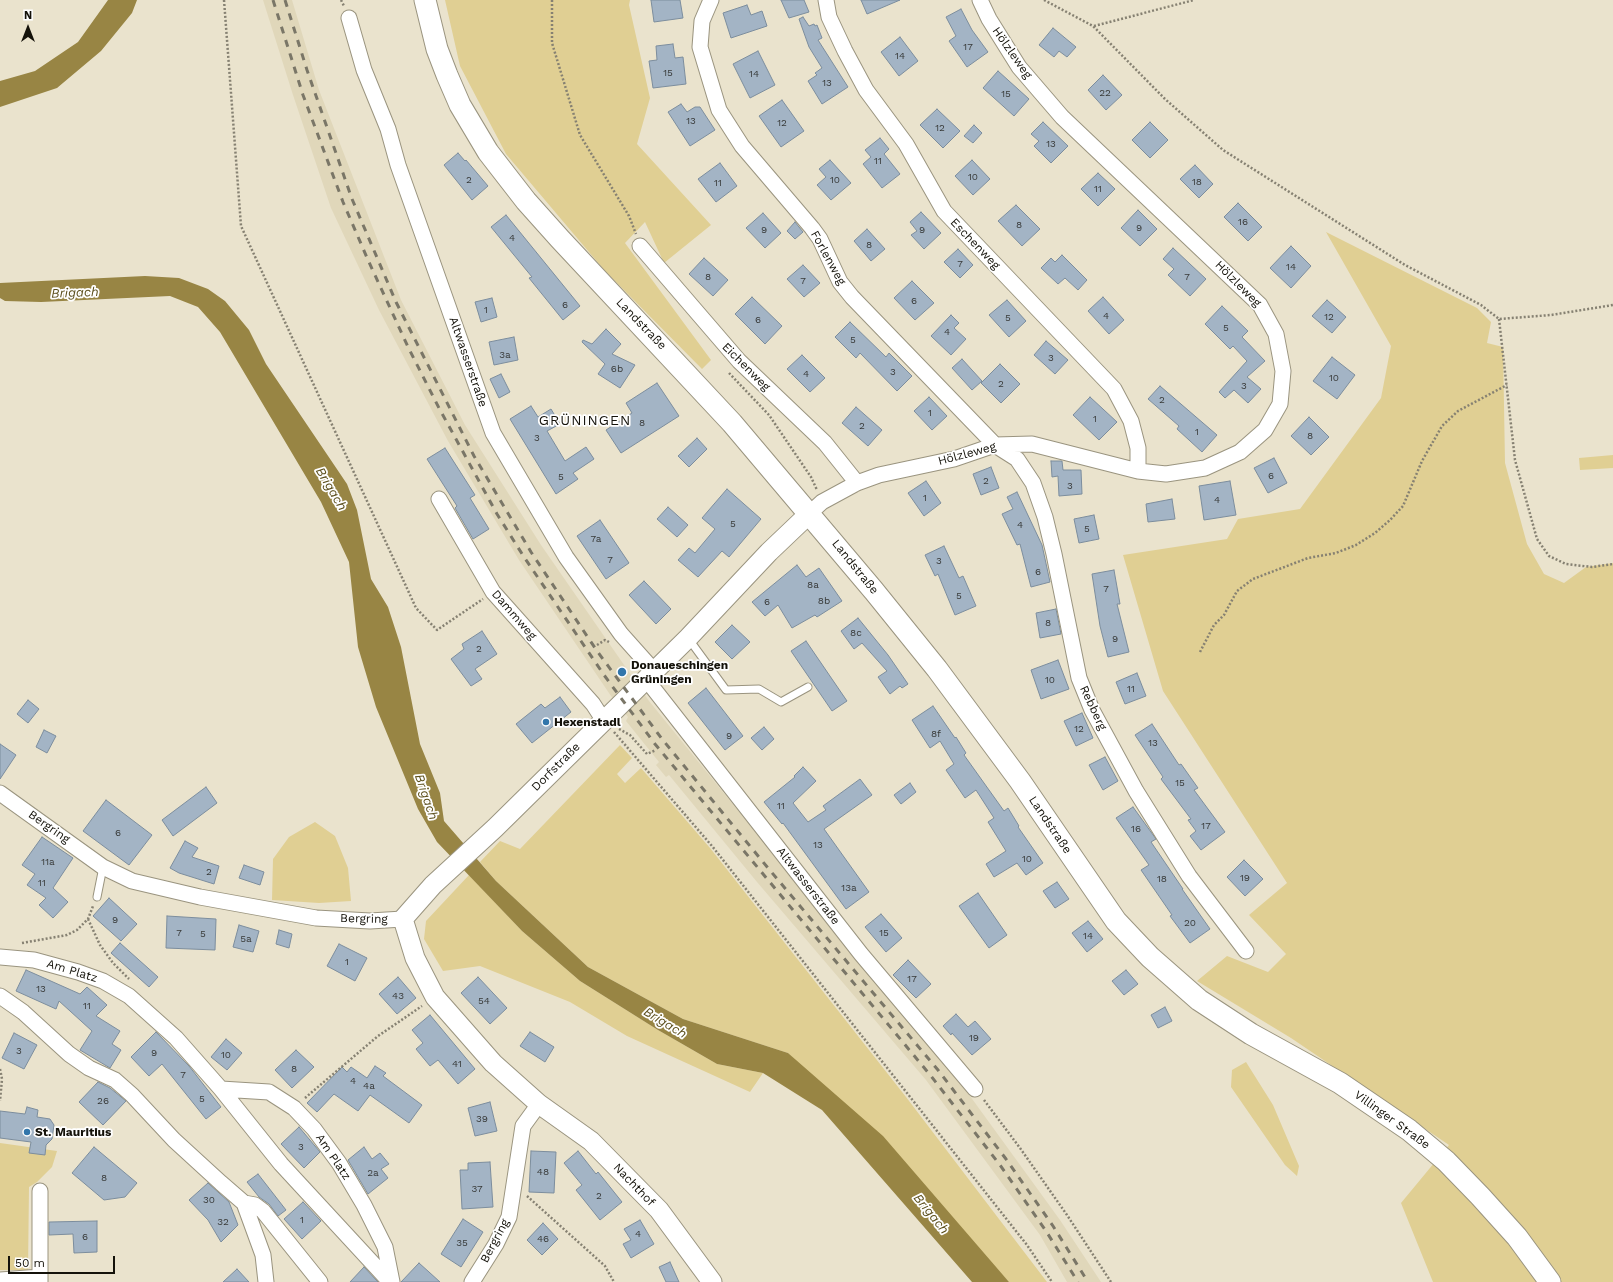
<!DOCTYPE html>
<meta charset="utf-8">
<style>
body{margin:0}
#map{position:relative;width:1613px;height:1282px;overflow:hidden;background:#eae3cd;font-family:"Work Sans",sans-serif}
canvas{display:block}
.north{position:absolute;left:8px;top:8px;width:40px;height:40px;-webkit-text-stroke:3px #fff;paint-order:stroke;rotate:0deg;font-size:11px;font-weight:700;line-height:16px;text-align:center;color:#14120a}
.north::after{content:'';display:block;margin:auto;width:14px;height:18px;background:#14120a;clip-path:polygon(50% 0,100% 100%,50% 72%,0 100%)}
.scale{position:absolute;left:8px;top:1256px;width:107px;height:18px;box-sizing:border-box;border:2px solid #14120a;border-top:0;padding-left:5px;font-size:12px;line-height:14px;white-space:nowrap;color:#14120a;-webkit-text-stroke:3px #fff;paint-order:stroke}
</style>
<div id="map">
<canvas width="1613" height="1282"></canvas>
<div class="north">N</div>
<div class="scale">50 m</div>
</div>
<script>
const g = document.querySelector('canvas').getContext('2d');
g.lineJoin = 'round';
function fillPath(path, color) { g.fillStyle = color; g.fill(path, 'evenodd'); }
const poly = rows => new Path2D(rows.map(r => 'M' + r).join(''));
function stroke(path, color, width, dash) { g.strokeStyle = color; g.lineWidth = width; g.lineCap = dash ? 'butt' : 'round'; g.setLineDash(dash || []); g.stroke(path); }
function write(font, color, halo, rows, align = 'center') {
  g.font = font + ' "Work Sans",sans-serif'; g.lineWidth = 3.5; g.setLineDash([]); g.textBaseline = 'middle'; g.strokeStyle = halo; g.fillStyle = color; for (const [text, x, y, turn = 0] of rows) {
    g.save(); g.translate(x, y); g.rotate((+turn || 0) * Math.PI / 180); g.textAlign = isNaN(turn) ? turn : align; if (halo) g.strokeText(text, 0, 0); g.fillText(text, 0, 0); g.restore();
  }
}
fillPath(poly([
 [263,0,292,0,319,90,401,300,465,425,541,545,649,701,970,1096,1060,1220,1101,1282,1067,1282,1040,1235,926,1080,757,882,669,775,666,777,656,765,659,762,626,721,628,717,611,696,519,560,448,441,379,310,331,208,293,95]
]), '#e0d7ba');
fillPath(poly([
 [445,0,630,0,629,5,650,98,637,144,711,225,664,263,645,222,625,243,711,360,702,369,605,271,506,154,460,66],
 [1326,232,1477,308,1491,322,1487,343,1503,347,1505,463,1527,544,1544,574,1564,583,1586,567,1613,563,1613,1282,1433,1282,1401,1203,1449,1145,1291,1038,1197,981,1227,956,1268,972,1286,954,1249,915,1287,883,1163,691,1123,555,1227,539,1238,519,1300,509,1381,398,1391,346],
 [1613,455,1613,468,1580,470,1579,458],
 [620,745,632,758,617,774,625,783,641,768,710,848,906,1097,1047,1282,1009,1282,788,1053,683,1019,588,967,496,881,480,862,500,841,520,849],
 [315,822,335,836,348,868,351,901,319,903,272,900,273,859,289,837],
 [469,875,522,931,580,981,658,1030,717,1064,763,1073,750,1092,627,1036,570,1002,480,966,443,971,424,939,426,921],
 [1246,1062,1273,1105,1299,1166,1297,1176,1285,1165,1231,1087,1232,1070],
 [0,1143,57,1151,52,1167,37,1182,29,1187,28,1270,0,1270]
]), '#e0cf93');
fillPath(poly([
 [108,0,137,0,132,13,101,51,57,88,0,107,0,81,35,71,78,42],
 [145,276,179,278,208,289,225,301,249,330,266,364,347,484,357,510,371,579,388,607,401,647,420,744,440,793,444,821,496,881,588,967,683,1019,788,1053,883,1136,1009,1282,972,1282,822,1110,763,1073,717,1064,658,1030,580,981,522,931,437,842,418,809,376,707,358,647,349,562,321,502,220,332,198,307,170,296,41,302,5,301,0,298,0,283]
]), '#988544');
const building = poly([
 [651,0,680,0,683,18,654,22,651,0],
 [781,0,804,0,809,12,789,18,781,0],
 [861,0,900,0,867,14,861,0],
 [747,5,751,15,762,11,767,26,731,38,723,13,747,5],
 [961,9,972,30,988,52,967,67,949,41,956,36,946,17,961,9],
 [803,17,809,26,814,24,815,26,817,25,822,38,818,40,848,87,822,104,808,81,817,75,815,73,822,68,809,47,799,19,803,17],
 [1053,28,1076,47,1067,57,1059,51,1054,57,1039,45,1053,28],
 [900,37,918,61,899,76,881,52,900,37],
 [673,44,675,58,683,57,686,84,653,88,649,61,657,60,656,46,673,44],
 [758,51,775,85,750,98,733,64,758,51],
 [998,71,1029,99,1014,116,983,88,998,71],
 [1103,75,1122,95,1106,110,1088,90,1103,75],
 [782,100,804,131,781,147,759,116,782,100],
 [681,104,687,112,695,107,700,107,715,130,690,146,668,112,681,104],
 [937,109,960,131,943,148,920,125,937,109],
 [1043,122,1068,146,1051,163,1034,146,1039,141,1031,134,1043,122],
 [1150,122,1168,140,1150,158,1132,140,1150,122],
 [974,125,982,133,973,143,964,136,974,125],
 [880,138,889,149,884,154,900,174,882,188,863,164,871,157,865,150,880,138],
 [458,153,465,161,466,160,488,186,472,200,444,165,458,153],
 [830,160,851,183,831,200,817,185,826,177,819,169,830,160],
 [972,160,990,179,973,195,955,176,972,160],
 [720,163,737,186,716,202,698,179,720,163],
 [1195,165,1213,184,1199,198,1180,179,1195,165],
 [1098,173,1115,189,1098,206,1081,189,1098,173],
 [1238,203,1262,227,1248,241,1224,217,1238,203],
 [1016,205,1040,229,1022,246,998,221,1016,205],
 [1138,210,1157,229,1140,246,1121,228,1138,210],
 [921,212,941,233,924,249,911,235,917,231,910,222,921,212],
 [763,213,781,233,765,248,746,228,763,213],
 [506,215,580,306,563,320,529,278,532,277,491,227,506,215],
 [795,222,803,232,795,239,787,231,795,222],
 [867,229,885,249,871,261,854,241,867,229],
 [1291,246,1311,266,1291,288,1270,268,1291,246],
 [1173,248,1206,279,1190,296,1168,275,1174,269,1163,259,1173,248],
 [958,249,973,265,960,278,944,262,958,249],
 [1062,255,1087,280,1078,290,1065,278,1058,284,1041,268,1051,258,1055,262,1062,255],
 [704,258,728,280,713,296,689,274,704,258],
 [803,265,820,283,804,297,787,279,803,265],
 [912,281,934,303,915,320,894,298,912,281],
 [752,297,782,326,765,344,735,314,752,297],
 [1103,297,1124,320,1109,334,1088,311,1103,297],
 [492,298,497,317,481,322,475,302,492,298],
 [1007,300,1026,321,1009,337,989,315,1007,300],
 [1327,300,1346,317,1332,333,1312,316,1327,300],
 [1222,306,1248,331,1242,337,1265,361,1247,377,1261,389,1248,403,1234,390,1225,398,1219,392,1247,361,1233,346,1230,349,1205,324,1222,306],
 [951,315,959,323,954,328,966,339,951,355,931,336,951,315],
 [850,322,886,357,889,353,912,376,897,391,860,353,856,358,835,337,850,322],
 [606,329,621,344,612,354,635,365,620,388,598,374,605,364,582,342,583,340,592,344,606,329],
 [514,337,518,360,494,365,489,342,514,337],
 [1046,341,1068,360,1055,374,1034,355,1046,341],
 [802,355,825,378,810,392,787,369,802,355],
 [1332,357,1355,375,1337,399,1313,381,1332,357],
 [962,359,982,381,972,390,952,368,962,359],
 [1000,364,1020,384,1001,403,981,383,1000,364],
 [501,374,510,392,499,398,490,379,501,374],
 [657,383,679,416,621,453,606,430,632,413,626,403,657,383],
 [1160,386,1217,435,1202,452,1177,429,1179,426,1148,399,1160,386],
 [929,397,947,416,932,430,914,411,929,397],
 [1090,397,1117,422,1099,440,1073,415,1090,397],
 [531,406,538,417,551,409,560,424,547,431,565,461,586,447,594,459,573,473,578,479,556,494,510,419,531,406],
 [856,407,882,430,868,446,842,423,856,407],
 [1309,417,1329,437,1311,455,1291,436,1309,417],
 [697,438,707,449,689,467,678,456,697,438],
 [445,448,475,495,470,498,489,529,473,539,455,508,457,506,427,459,445,448],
 [1274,458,1287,483,1268,493,1254,468,1274,458],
 [1051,461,1062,461,1063,470,1081,470,1082,494,1059,496,1058,476,1052,477,1051,461],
 [991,467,999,488,981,495,973,474,991,467],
 [926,481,941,503,924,516,908,493,926,481],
 [1230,481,1236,515,1204,520,1199,486,1230,481],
 [727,489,761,519,729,557,722,551,698,577,678,560,689,548,695,553,715,529,702,518,727,489],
 [1017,492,1042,545,1050,582,1031,587,1020,544,1017,545,1002,514,1013,509,1007,497,1017,492],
 [1172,499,1175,519,1148,522,1146,504,1172,499],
 [668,507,688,525,677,537,657,519,668,507],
 [1094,515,1099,539,1079,543,1074,519,1094,515],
 [600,520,629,563,606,579,577,536,600,520],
 [944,546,959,578,963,576,976,606,955,615,938,574,935,576,925,555,944,546],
 [797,565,806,577,819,568,842,601,817,617,815,615,792,628,778,605,765,616,752,602,797,565],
 [1114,570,1120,604,1117,604,1129,652,1108,657,1100,626,1092,574,1114,570],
 [644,581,671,609,656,624,629,595,644,581],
 [1056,609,1061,634,1040,638,1036,613,1056,609],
 [858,618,888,655,908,684,902,688,900,686,890,694,878,677,887,671,862,643,854,649,841,631,858,618],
 [732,625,750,642,732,659,715,642,732,625],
 [482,631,497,654,475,669,482,679,471,686,451,659,464,649,462,644,482,631],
 [806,641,847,701,832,711,791,651,806,641],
 [1058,660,1069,689,1041,699,1031,670,1058,660],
 [1137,673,1146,696,1125,704,1116,682,1137,673],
 [706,688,743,736,725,750,688,703,706,688],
 [560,697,571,712,532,743,516,724,541,704,545,708,560,697],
 [28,700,39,709,28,723,17,714,28,700],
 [933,706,955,738,956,737,966,753,964,755,1004,811,1008,808,1019,826,1018,827,1043,863,1026,875,1017,863,994,877,986,864,1006,851,988,822,994,818,976,790,965,798,946,770,954,764,940,741,930,748,912,720,933,706],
 [1082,713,1093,738,1076,746,1064,721,1082,713],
 [1152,724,1179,765,1181,764,1198,788,1194,790,1225,832,1201,850,1190,836,1196,831,1188,820,1191,819,1161,779,1163,777,1135,735,1152,724],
 [764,727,774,739,762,750,751,738,764,727],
 [44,730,56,736,47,753,36,747,44,730],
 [0,744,16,755,0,779,0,744],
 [1105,757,1118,781,1103,790,1089,765,1105,757],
 [803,767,816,781,793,803,808,822,826,810,823,806,860,779,872,795,824,829,869,892,846,909,783,823,782,824,764,802,795,777,794,776,803,767],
 [910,783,916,792,901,804,894,795,910,783],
 [206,787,217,803,173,836,162,820,206,787],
 [106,800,152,835,129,865,83,831,106,800],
 [1133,807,1156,839,1151,842,1183,889,1182,889,1210,929,1190,943,1170,916,1172,915,1141,870,1149,865,1116,818,1133,807],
 [42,837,73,858,53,888,68,902,53,918,39,905,46,898,27,885,35,874,22,865,42,837],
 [185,841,198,848,192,857,219,866,214,884,179,873,170,868,185,841],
 [1244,860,1263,879,1245,896,1227,877,1244,860],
 [244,865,264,872,260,885,239,878,244,865],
 [1057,882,1069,899,1055,908,1043,891,1057,882],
 [978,893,1007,935,989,948,959,906,978,893],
 [109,898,137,924,121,941,93,916,109,898],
 [881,914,902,938,886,952,865,927,881,914],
 [167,916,216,919,215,950,166,948,167,916],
 [1088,921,1103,939,1087,952,1072,933,1088,921],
 [239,925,259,931,253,952,233,947,239,925],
 [279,930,292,934,289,948,276,944,279,930],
 [120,943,158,977,149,987,111,953,120,943],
 [339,944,367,958,355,981,327,966,339,944],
 [908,960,931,984,916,998,893,975,908,960],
 [26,970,80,994,87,987,107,1005,96,1016,120,1031,112,1044,121,1050,110,1068,80,1050,92,1031,59,1001,56,1009,16,991,26,970],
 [1126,970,1138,984,1124,995,1112,981,1126,970],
 [398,977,416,998,397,1014,379,994,398,977],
 [478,977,507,1008,490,1024,461,993,478,977],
 [1165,1007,1172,1021,1158,1028,1151,1015,1165,1007],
 [956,1014,968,1027,975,1021,991,1039,972,1055,952,1033,951,1035,943,1026,956,1014],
 [430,1015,475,1069,458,1084,438,1060,430,1066,416,1049,423,1043,412,1030,430,1015],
 [156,1032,189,1066,221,1107,206,1119,162,1064,149,1076,131,1057,156,1032],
 [530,1032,554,1047,545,1062,520,1046,530,1032],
 [14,1033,37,1045,24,1069,2,1058,14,1033],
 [226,1039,242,1053,227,1070,211,1057,226,1039],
 [296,1050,314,1067,292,1088,275,1070,296,1050],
 [375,1066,386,1073,383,1076,422,1105,409,1123,370,1095,358,1111,334,1094,317,1112,307,1103,342,1067,347,1072,351,1067,367,1078,375,1066],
 [98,1082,110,1088,126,1101,103,1125,79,1102,98,1082],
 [490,1102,497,1131,475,1136,468,1108,490,1102],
 [27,1107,38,1110,37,1117,50,1119,54,1125,52,1139,46,1145,45,1155,29,1153,31,1142,0,1138,0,1111,25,1114,27,1107],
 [299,1127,320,1152,304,1168,281,1144,299,1127],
 [94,1147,137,1183,125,1197,104,1200,72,1173,94,1147],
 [364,1147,372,1159,380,1153,389,1164,381,1169,388,1178,368,1194,348,1160,364,1147],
 [531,1151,556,1152,554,1193,529,1192,531,1151],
 [578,1151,596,1174,598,1172,622,1202,600,1220,576,1190,582,1185,564,1163,578,1151],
 [490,1162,493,1207,462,1209,460,1170,468,1170,468,1163,490,1162],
 [258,1174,286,1210,278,1216,269,1204,259,1197,247,1182,258,1174],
 [208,1183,229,1202,238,1225,221,1242,208,1220,189,1200,208,1183],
 [303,1202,321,1221,302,1239,284,1219,303,1202],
 [463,1219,483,1232,461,1267,441,1254,463,1219],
 [640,1220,654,1244,631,1258,623,1244,631,1240,624,1229,640,1220],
 [97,1221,97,1252,74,1253,73,1234,49,1235,49,1222,97,1221],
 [543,1223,558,1239,542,1255,527,1240,543,1223],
 [670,1262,679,1282,666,1282,659,1267,670,1262],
 [419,1263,429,1272,440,1282,401,1282,419,1263],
 [364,1267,378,1282,350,1282,364,1267],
 [237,1269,249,1282,223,1282,237,1269]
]);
fillPath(building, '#a3b4c5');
stroke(building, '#7c8d9d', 1);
const service = poly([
 [688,638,726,690,759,689,781,702,808,687],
 [97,897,103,867]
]);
const minor = poly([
 [711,0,702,21,700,47,719,110,742,146,812,228,820,239,840,282,852,297,995,445,1017,459,1033,483,1045,517,1054,554,1079,678,1092,710,1136,791,1189,876,1246,951],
 [826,0,829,17,845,51,866,90,906,144,944,211,1114,389,1131,421,1138,448,1138,471],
 [349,18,364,70,388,129,398,165,493,433,566,557,621,634,654,671],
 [640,246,739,361,825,443,857,483],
 [439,499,493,592,593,704,604,721],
 [810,513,822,502,857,483,879,475,954,459,995,445,1032,444,1138,471,1166,474,1205,468,1240,452,1265,430,1280,404,1283,371,1276,334,1260,305,1062,117,1019,67,989,19,980,0],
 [646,679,861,954,975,1089],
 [0,793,103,867,132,881,200,897,316,918,370,921,403,919],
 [0,957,34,960,78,972,103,981,129,996,176,1038,221,1089,281,1164,390,1282],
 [0,996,23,1012,69,1054,89,1068,115,1080,132,1095,174,1140,221,1183,244,1203,255,1205,263,1211,320,1282],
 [221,1089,269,1092,294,1108,314,1129,339,1163,364,1205,385,1247,392,1282],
 [244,1203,263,1255,266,1282],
 [0,1280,40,1277],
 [40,1282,40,1191],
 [472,1282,496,1244,509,1217,523,1126,539,1104]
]);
const tertiary = poly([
 [712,1282,659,1210,591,1141,539,1104,493,1063,435,997,415,958,403,919,433,885,495,828,688,638,769,552,810,513]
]);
const secondary = poly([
 [425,0,437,49,447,75,460,105,488,152,526,201,560,239,732,423,874,591,937,669,1020,781,1116,921,1150,957,1199,1000,1251,1034,1340,1083,1409,1130,1446,1161,1480,1196,1517,1237,1550,1282]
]);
stroke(service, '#9a947f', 9);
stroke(minor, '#9a947f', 17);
stroke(tertiary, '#9a947f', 21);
stroke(secondary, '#9a947f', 23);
stroke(poly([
 [224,0,241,226,416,608,437,630,483,599],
 [341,0,344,6],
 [552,0,552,43,580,135,629,216,636,234],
 [1044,0,1093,26,1165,99,1223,150,1405,265,1481,305,1499,319,1551,315,1613,305],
 [1094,26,1194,0],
 [1499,319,1515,460,1537,539,1549,556,1566,564,1592,567,1613,564],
 [729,373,769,415,811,477,817,490],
 [597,645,605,640,609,642],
 [1200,652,1214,625,1224,615,1237,591,1253,579,1308,558,1336,553,1356,545,1375,533,1390,520,1403,506,1422,461,1442,426,1458,411,1507,385],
 [619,729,630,735,647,754,656,750],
 [614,732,712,846,1027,1245,1052,1282],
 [88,919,100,945,113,963,129,979],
 [22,943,67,935,77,930,88,919,93,906],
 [0,1069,2,1079,0,1101],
 [305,1098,378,1036,422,1006],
 [984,1100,1020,1148,1067,1215,1111,1282],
 [527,1196,605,1266,614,1282]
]), '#868172', 2.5, [2, 2]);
stroke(service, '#fff', 7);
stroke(minor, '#fff', 15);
stroke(tertiary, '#fff', 19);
stroke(secondary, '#fff', 21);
stroke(poly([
 [273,0,303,95,343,202,368,260,409,349,439,408,497,514,524,557,604,675,655,744,931,1076,1000,1165,1046,1231,1078,1282],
 [285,0,307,70,352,199,396,302,474,456,531,552,597,651,662,739,768,868,938,1070,1006,1159,1053,1226,1088,1282]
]), '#7a7667', 3, [7, 7]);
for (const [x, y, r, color] of [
 [622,672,5,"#3276ab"],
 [546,722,4,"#3276ab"],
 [27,1132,4,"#3276ab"]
]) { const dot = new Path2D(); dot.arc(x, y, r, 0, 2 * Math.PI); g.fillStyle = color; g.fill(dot); stroke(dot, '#fff', 1.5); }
write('10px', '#383a39', null, [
 ["17",968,47],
 ["14",900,56],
 ["15",668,73],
 ["14",754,74],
 ["13",827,83],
 ["22",1105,93],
 ["15",1006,94],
 ["13",691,121],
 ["12",782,123],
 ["12",940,128],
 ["13",1051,144],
 ["11",878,161],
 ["10",973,177],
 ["2",469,180],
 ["10",835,180],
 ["18",1197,182],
 ["11",718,183],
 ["11",1098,189],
 ["16",1243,222],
 ["8",1019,225],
 ["9",1139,228],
 ["9",764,230],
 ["9",922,230],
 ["4",512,238],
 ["8",869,245],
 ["7",960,264],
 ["14",1291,267],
 ["8",708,277],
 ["7",1187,277],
 ["7",803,281],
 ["6",914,301],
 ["6",565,305],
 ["1",486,310],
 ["4",1106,316],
 ["12",1329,317],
 ["5",1008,318],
 ["6",758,320],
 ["5",1226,328],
 ["4",947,332],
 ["5",853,340],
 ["3a",505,355],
 ["3",1051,358],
 ["6b",617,369],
 ["3",893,372],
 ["4",806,374],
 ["10",1334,378],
 ["2",1001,384],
 ["3",1244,386],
 ["2",1162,400],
 ["1",930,413],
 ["1",1095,419],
 ["8",642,423],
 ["2",862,426],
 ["1",1197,432],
 ["8",1310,436],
 ["3",537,438],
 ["6",1271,476],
 ["5",561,477],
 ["2",986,481],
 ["3",1070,486],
 ["1",925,498],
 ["4",1217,500],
 ["5",733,524],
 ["4",1020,525],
 ["5",1087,529],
 ["7a",596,539],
 ["7",610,560],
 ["3",939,561],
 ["6",1038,572],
 ["8a",813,585],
 ["7",1106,589],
 ["5",959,596],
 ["8b",824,601],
 ["6",767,602],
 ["8",1048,623],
 ["8c",856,633],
 ["9",1115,639],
 ["2",479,649],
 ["10",1050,680],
 ["11",1131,689],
 ["12",1079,729],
 ["8f",936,734],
 ["9",729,736],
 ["13",1153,743],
 ["15",1180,783],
 ["11",781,806],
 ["17",1206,826],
 ["16",1136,829],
 ["6",118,833],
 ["13",818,845],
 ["10",1027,859],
 ["11a",48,862],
 ["2",209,872],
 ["19",1245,878],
 ["18",1162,879],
 ["11",42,883],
 ["13a",849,888],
 ["9",115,920],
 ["20",1190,923],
 ["7",179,933],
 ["15",884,933],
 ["5",203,934],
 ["14",1088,936],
 ["5a",246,939],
 ["1",347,962],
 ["17",912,979],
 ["13",41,989],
 ["43",398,996],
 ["54",484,1001],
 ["11",87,1006],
 ["19",974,1038],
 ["3",19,1051],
 ["9",154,1053],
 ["10",226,1055],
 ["41",457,1064],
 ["8",294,1069],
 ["7",183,1075],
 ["4",353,1081],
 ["4a",369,1086],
 ["5",202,1099],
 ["26",103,1101],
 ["39",482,1119],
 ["3",301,1147],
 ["48",543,1172],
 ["2a",373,1173],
 ["8",104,1178],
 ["37",477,1189],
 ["2",599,1196],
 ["30",209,1200],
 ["1",302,1220],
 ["32",223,1222],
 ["4",638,1234],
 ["6",85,1237],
 ["46",543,1239],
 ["35",462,1243]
]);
write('12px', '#14120a', '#fff', [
 ["Hölzleweg",1012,53,55],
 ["Eschenweg",975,244,46],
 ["Forlenweg",828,258,61],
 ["Hölzleweg",1238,284,45],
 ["Landstraße",641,324,46],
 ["Altwasserstraße",468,362,71],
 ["Eichenweg",746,367,45],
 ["Hölzleweg",967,454,-15],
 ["Landstraße",855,567,51],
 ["Dammweg",514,615,49],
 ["Rebberg",1093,708,65],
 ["Dorfstraße",556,767,-45],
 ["Landstraße",1050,825,56],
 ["Bergring",49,827,35],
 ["Altwasserstraße",808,886,52],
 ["Bergring",364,919,1],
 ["Am Platz",72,971,17],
 ["Villinger Straße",1392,1120,36],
 ["Am Platz",333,1157,56],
 ["Nachthof",634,1185,46],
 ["Bergring",495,1241,-62]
]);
write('bold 12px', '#14120a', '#fff', [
 ["Donaueschingen",631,665],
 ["Grüningen",631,679],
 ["Hexenstadl",554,722],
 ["St. Mauritius",35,1132]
], 'left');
write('italic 13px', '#5b4e1b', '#fff', [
 ["Brigach",75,293,-2],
 ["Brigach",331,489,59],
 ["Brigach",426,797,71],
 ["Brigach",665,1023,31],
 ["Brigach",931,1214,51]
]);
g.letterSpacing = '1px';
write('14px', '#14120a', '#fff', [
 ["GRÜNINGEN",585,421]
]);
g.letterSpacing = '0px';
</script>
